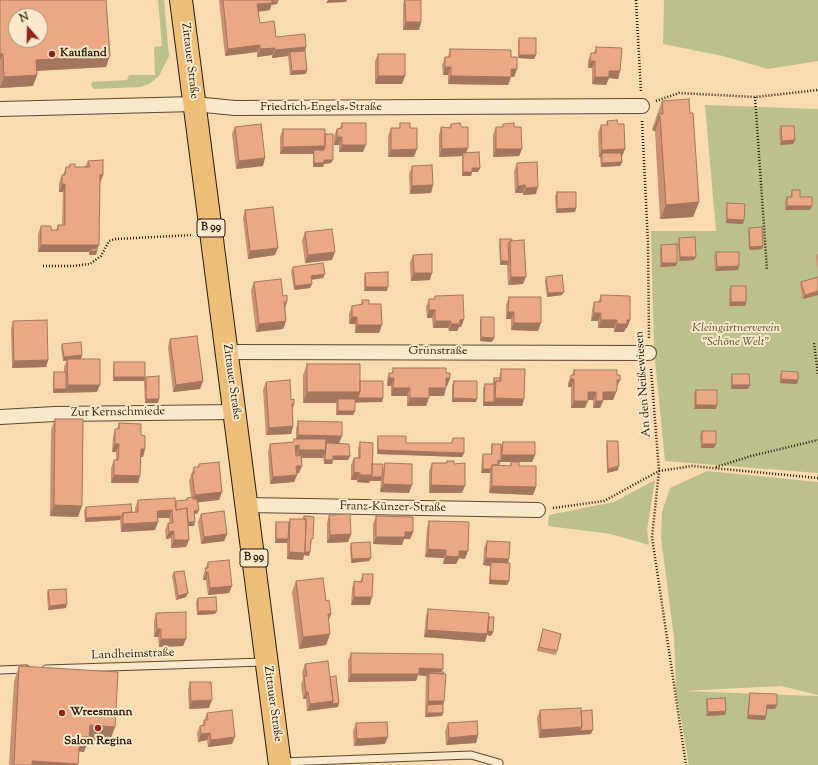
<!DOCTYPE html>
<meta charset="utf-8">
<style>
body{margin:0}
#map{position:relative;width:818px;height:765px;overflow:hidden;background:#f8dbae;font-family:"Sorts Mill Goudy",serif}
canvas{display:block}
.north{position:absolute;left:8px;top:8px;width:40px;height:40px;box-sizing:border-box;background:#fae8ca;border:1px solid #a6957d;border-radius:50%;rotate:340deg;font-size:11px;font-weight:700;line-height:16px;text-align:center;color:#29190a}
.north::after{content:'';display:block;margin:auto;width:14px;height:18px;background:#8f2418;clip-path:polygon(50% 0,100% 100%,50% 72%,0 100%)}
</style>
<div id="map">
<canvas width="818" height="765"></canvas>
<div class="north">N</div>
</div>
<script>
const g = document.querySelector('canvas').getContext('2d');
g.lineJoin = 'round';
function fillPath(path, color) { g.fillStyle = color; g.fill(path, 'evenodd'); }
const poly = rows => new Path2D(rows.map(r => 'M' + r).join(''));
function stroke(path, color, width, dash) { g.strokeStyle = color; g.lineWidth = width; g.lineCap = dash ? 'butt' : 'round'; g.setLineDash(dash || []); g.stroke(path); }
function write(font, color, halo, rows, align = 'center') {
  g.font = font + ' "Sorts Mill Goudy",serif'; g.lineWidth = 4; g.setLineDash([]); g.textBaseline = 'middle'; g.strokeStyle = halo; g.fillStyle = color; for (const [text, x, y, turn = 0] of rows) {
    g.save(); g.translate(x, y); g.rotate((+turn || 0) * Math.PI / 180); g.textAlign = isNaN(turn) ? turn : align; if (halo) g.strokeText(text, 0, 0); g.fillText(text, 0, 0); g.restore();
  }
}
fillPath(poly([
 [158,0,164,0,169,56,159,76,149,84,140,87,94,89,91,85,92,82,127,80,129,75,155,75,154,47,162,46],
 [664,0,818,0,818,61,768,69,723,56,663,44],
 [705,105,818,109,818,473,665,461,654,350,651,231,716,231],
 [707,471,818,482,818,695,781,686,683,691,818,696,818,765,689,765,676,691,674,637,661,538,662,512,670,488],
 [655,480,647,530,649,545,611,534,548,526,549,515,614,502]
]), '#bcc08b');
const service = poly([
 [46,669,264,662],
 [0,670,26,669],
 [282,762,471,755,499,763]
]);
const minor = poly([
 [0,109,194,104,235,108,642,106],
 [227,352,649,353],
 [0,417,55,414,235,412],
 [248,505,538,510]
]);
const primary = poly([
 [181,0,280,765]
]);
stroke(service, '#5d4a33', 9);
stroke(minor, '#5d4a33', 16);
stroke(primary, '#29190a', 24);
stroke(poly([
 [636,0,641,92],
 [755,97,767,270],
 [656,101,679,93,755,97,818,90],
 [642,121,648,243,649,338],
 [43,266,73,266,90,264,101,256,109,241,116,239,193,235],
 [814,343,818,374],
 [651,369,659,471,652,537,686,765],
 [716,467,751,456,818,440],
 [553,508,604,501,659,471,692,466,818,478]
]), '#29190a', 2.5, [1, 2]);
stroke(service, '#fae8ca', 7);
stroke(minor, '#fae8ca', 14);
stroke(primary, '#ecbe77', 22);
fillPath(poly([
 [0,0,106,67,37,71,37,75,33,86,0,88],
 [219,0,278,0,277,4,271,5,270,10,258,12,260,23,276,37,306,47,305,51,307,70,306,74,290,75,288,56,272,58,272,55,257,57,257,52,225,56],
 [404,0,421,0,421,22,419,30,403,30,403,5],
 [519,38,534,59,518,58,518,42],
 [596,47,620,71,618,79,609,78,606,85,592,84,592,68,588,68,588,61,591,53,594,53],
 [450,49,511,57,517,69,514,77,511,77,508,85,448,84,448,75,443,75,442,65,445,57,448,57],
 [378,54,402,84,375,84,375,61],
 [662,101,690,113,699,202,693,217,660,219,655,131,653,131,652,129],
 [607,121,618,124,625,149,622,156,621,156,622,162,620,166,601,167,600,157,599,157,598,133,601,125,606,125],
 [342,123,363,152,339,152,339,145,334,145,334,136,337,129,340,128],
 [400,123,410,128,414,157,388,157,388,136,391,128,399,128],
 [451,124,461,127,466,153,478,172,472,172,471,176,462,176,462,156,439,157,439,135,441,127,449,128],
 [503,124,514,127,522,149,519,156,493,157,493,135,496,127,502,127],
 [781,126,795,140,793,144,780,145,779,130],
 [235,127,263,166,236,169,232,134],
 [283,129,325,134,331,163,324,164,323,167,313,167,313,154,280,154,280,137],
 [88,161,103,175,100,183,97,251,96,255,89,255,89,252,38,252,38,234,41,226,51,230,56,230,58,225,62,225,63,192,59,192,59,183,62,175,63,175,66,167,68,167,70,164,75,167,85,167],
 [517,163,536,194,523,195,523,193,515,193,514,171],
 [412,166,433,185,431,193,410,194,409,174],
 [792,190,812,206,810,210,785,210,785,201,787,197,791,197,791,194],
 [557,192,576,208,575,212,556,213,555,196],
 [727,203,743,224,726,223,726,207],
 [245,210,275,255,248,259,243,218],
 [749,228,763,246,762,249,749,250,748,232],
 [305,232,332,260,305,263,302,240],
 [679,238,696,257,694,260,679,261,678,242],
 [500,239,512,240,523,284,508,285,507,265,500,265,499,243],
 [661,245,676,266,660,267,660,249],
 [716,252,738,270,715,271,714,256],
 [817,254,818,254,818,270,816,258],
 [413,255,430,280,411,281,410,263],
 [293,267,323,278,311,280,310,288,294,290,291,271],
 [365,273,387,291,364,291,364,277],
 [546,277,562,295,547,297,545,281],
 [818,277,818,295,803,299,800,286,801,282],
 [254,282,285,308,286,321,283,329,256,332,251,290],
 [731,286,746,302,745,306,729,306,729,290],
 [601,295,630,320,627,328,626,328,624,332,614,332,614,328,598,328,598,321,591,321,592,310,594,302,598,302],
 [435,296,464,319,461,327,459,327,457,331,449,331,448,328,433,328,432,318,427,318,426,307,429,299,434,299],
 [509,297,538,331,511,330,511,319,506,319,506,305],
 [362,300,369,304,382,325,379,333,355,333,355,324,349,324,349,314,352,306,361,304],
 [481,317,492,342,480,341,480,320],
 [13,321,48,360,46,367,12,368,11,329],
 [170,339,203,381,200,389,173,392,168,347],
 [62,344,81,359,76,359,97,392,53,393,53,376,54,372,64,372,64,367,67,360,63,361,61,348],
 [114,362,145,377,158,403,145,403,144,381,113,381,113,366],
 [307,364,360,381,382,402,355,403,355,411,353,415,336,415,336,403,303,403,303,375],
 [393,368,446,373,450,378,447,386,446,386,444,396,429,396,426,406,407,406,407,396,391,396,391,386,387,386,387,380,389,373,392,373],
 [501,369,524,399,522,406,483,406,483,388,485,384,493,384,493,382,494,378,499,378],
 [574,370,617,387,617,390,613,400,603,400,600,408,593,408,593,400,588,400,585,408,571,408,571,387,568,387,568,383,571,375,572,375],
 [782,371,798,380,797,384,780,383,780,375],
 [732,374,748,389,731,389,731,378],
 [454,381,476,402,452,402,452,385],
 [266,382,291,400,294,404,292,410,293,426,291,434,266,435,263,390],
 [696,390,716,409,694,409,694,394],
 [55,419,78,517,50,516,51,430],
 [298,421,342,436,339,443,326,443,350,456,348,460,333,460,332,464,324,464,323,456,323,458,301,458,299,473,297,473,297,475,294,482,270,484,268,452,270,444,293,442,294,439,296,439,296,429],
 [119,423,141,435,145,449,143,457,141,457,138,483,111,483,111,468,114,460,116,460,116,452,112,452,113,437,115,429,117,429],
 [702,431,714,448,701,448,700,435],
 [378,436,406,443,451,443,453,438,464,453,462,457,377,454,377,440],
 [607,441,618,470,607,473,606,445],
 [360,442,372,464,383,469,385,463,409,493,380,492,381,479,381,481,370,481,369,483,357,482,357,480,351,480,351,465,354,458,358,458,358,449],
 [503,442,535,455,532,462,519,462,519,466,533,495,489,493,490,473,481,473,482,458,483,454,491,454,491,448,492,444,501,446],
 [500,462,511,462,510,466,498,465,498,464,499,465],
 [447,461,454,464,462,493,429,493,429,471,432,463,446,463],
 [199,464,222,492,219,500,198,502,197,514,194,514,195,522,194,526,188,526,189,540,186,547,171,548,171,538,166,539,165,530,168,523,170,523,169,518,158,518,158,522,155,530,121,532,120,520,85,522,84,511,86,507,132,512,135,512,135,508,138,500,175,502,186,500,187,498,191,497,189,481,194,467,198,467],
 [201,514,227,534,224,541,201,544,198,522],
 [329,515,351,534,348,542,327,543,327,523],
 [304,516,312,543,311,543,310,552,309,556,304,555,303,560,287,559,287,543,275,543,275,525,276,522,289,522,290,519,303,519],
 [376,516,413,532,410,539,404,539,402,545,373,544,373,524],
 [429,521,465,559,459,558,456,564,443,564,444,558,425,557,427,528],
 [487,541,509,559,508,563,509,581,507,585,489,584,490,566,483,565,484,548],
 [351,543,369,561,351,563,350,547],
 [208,562,232,586,229,593,208,595,206,580,203,580,203,576],
 [174,572,186,597,176,600,172,576],
 [363,574,370,605,351,605,352,589,354,581,360,582],
 [296,581,326,601,331,614,328,620,330,634,326,645,299,649,292,592],
 [48,590,66,608,48,610,47,594],
 [198,598,215,614,197,615,196,602],
 [428,609,489,617,493,632,491,636,487,635,485,642,424,637,426,616],
 [156,613,186,639,183,646,159,647,158,637,154,637,154,621],
 [543,629,557,651,556,655,537,651],
 [351,653,443,669,441,672,444,701,443,704,443,713,442,716,425,717,426,676,418,675,416,681,348,682,348,660],
 [305,664,330,677,338,707,307,711,306,699,303,699,301,684,303,679,302,672],
 [19,666,110,741,88,740,84,752,79,751,78,765,9,765,14,681],
 [190,682,209,708,189,709,188,690],
 [750,693,777,705,775,709,766,709,765,720,747,719,749,697],
 [707,699,726,711,725,715,706,716,706,703],
 [540,710,581,711,591,734,539,738,537,718],
 [207,713,232,744,208,747,207,740,198,742,197,733,200,726,202,726],
 [356,723,385,744,354,746,353,731],
 [448,723,478,735,476,743,446,745,445,731]
]), '#c99072');
fillPath(poly([
 [328,0,347,0,346,2,326,3],
 [278,1,277,4,271,5,270,10,255,12,257,4],
 [406,22,421,22,419,30,403,30],
 [260,45,257,52,225,56,228,49],
 [306,47,304,55,290,52,288,56,272,58,275,50],
 [275,48,272,55,257,57,260,49],
 [0,54,3,54,0,61],
 [519,55,536,55,534,59,518,58],
 [110,56,106,67,32,71,36,60],
 [590,61,595,61,592,68,588,68],
 [445,67,451,67,448,75,443,75],
 [511,69,517,69,514,77,508,77],
 [307,70,306,74,290,75,292,71],
 [609,71,620,71,618,79,609,78,606,85,592,84,595,77],
 [37,75,33,86,0,88,4,77],
 [378,76,405,76,402,84,375,84],
 [451,76,511,77,508,85,448,84],
 [660,116,655,131,653,131,658,117],
 [337,137,342,137,339,145,334,145],
 [795,140,793,144,780,145,782,141],
 [342,145,366,145,363,152,339,152],
 [325,146,323,154,314,150,313,154,280,154,283,147],
 [468,148,465,156,463,153,462,156,439,157,442,149],
 [417,149,414,157,388,157,391,150],
 [496,149,522,149,519,156,493,157],
 [625,149,622,156,602,157,602,153,600,157,599,157,602,150],
 [265,158,263,166,236,169,239,161],
 [324,160,333,160,331,163,324,164,323,167,313,167,314,163],
 [622,162,620,166,601,167,602,163],
 [472,168,480,168,478,172,472,172,471,176,462,176,463,172],
 [100,175,103,175,100,183],
 [62,184,65,184,63,192,59,192],
 [433,185,431,193,410,194,412,186],
 [525,185,523,193,515,193,518,186],
 [538,187,536,194,523,195,526,188],
 [699,202,693,217,660,219,666,205],
 [787,206,812,206,810,210,785,210],
 [576,208,575,212,556,213,557,209],
 [727,219,744,220,743,224,726,223],
 [41,245,99,245,96,251,97,251,96,255,89,255,91,249,89,252,38,252],
 [763,246,762,249,749,250,750,247],
 [278,248,275,255,248,259,250,251],
 [335,252,332,260,305,263,308,255],
 [680,257,696,257,694,260,679,261],
 [501,261,509,261,508,265,500,265],
 [662,263,677,263,676,266,660,267],
 [739,266,738,270,715,271,717,267],
 [414,273,432,273,430,280,411,281],
 [325,274,323,278,309,280,311,276],
 [511,277,526,277,523,284,508,285],
 [312,284,310,288,294,290,295,286],
 [366,287,388,287,387,291,364,291],
 [818,291,818,295,803,299,805,295],
 [564,292,562,295,547,297,548,293],
 [287,301,285,309,284,302],
 [731,302,746,302,745,306,729,306],
 [429,310,435,310,432,318,427,318],
 [508,312,514,312,511,319,506,319],
 [594,313,601,313,598,321,591,321],
 [352,317,357,317,355,324,349,324],
 [464,319,461,327,459,327,457,331,449,331,451,324],
 [601,320,617,320,614,328,598,328],
 [627,320,630,320,627,328,626,328,624,332,614,332,617,324],
 [286,321,283,329,256,332,259,324],
 [435,321,451,321,448,328,433,328],
 [514,323,541,323,538,331,511,330],
 [357,325,382,325,379,333,355,333],
 [481,337,494,338,492,342,480,341],
 [82,355,81,359,63,361,64,357],
 [48,360,46,367,12,368,14,361],
 [114,377,145,377,144,381,113,381],
 [389,378,394,378,391,386,387,386],
 [446,378,450,378,447,386,444,386],
 [571,379,574,379,571,387,568,387],
 [781,379,798,380,797,384,780,383],
 [617,380,620,380,617,387],
 [203,381,200,389,173,392,176,385],
 [68,385,100,385,97,392,53,393,54,389,66,389],
 [732,385,750,385,748,389,731,389],
 [393,388,410,388,407,396,391,396],
 [429,388,446,388,444,396,426,396],
 [617,390,613,400,600,400,603,392],
 [360,391,383,398,382,402,356,402,354,403,338,399,336,403,303,403,307,392],
 [588,392,596,392,593,400,586,400],
 [410,398,429,398,426,406,407,406],
 [453,398,477,399,476,402,452,402],
 [495,398,524,399,522,406,493,406],
 [146,399,159,399,158,403,145,403],
 [574,401,588,401,585,408,571,408],
 [596,401,603,401,600,408,593,408],
 [484,402,494,402,493,406,483,406],
 [292,404,294,404,292,411],
 [696,405,717,405,716,409,694,409],
 [338,411,355,411,353,415,336,415],
 [293,426,291,434,266,435,269,428],
 [298,435,342,436,339,443,295,443],
 [115,444,119,444,116,452,112,452],
 [702,444,716,444,714,448,701,448],
 [299,445,297,453,292,453,295,446],
 [141,449,145,449,143,457,138,457],
 [299,450,326,450,323,458,297,458],
 [378,450,464,453,462,457,377,454],
 [502,455,535,455,532,462,500,462,499,465,497,464,498,460,500,461],
 [333,456,350,456,348,460,332,460],
 [325,460,333,460,332,464,324,464],
 [296,466,302,466,299,473,293,474],
 [619,466,618,470,607,473,608,469],
 [483,469,491,469,490,473,481,473],
 [354,472,360,473,357,480,351,480],
 [114,475,140,476,138,483,111,483],
 [297,475,294,482,270,484,273,477],
 [360,475,372,475,382,477,381,481,370,481,369,483,357,482],
 [383,484,412,485,409,493,380,492],
 [431,485,465,486,462,493,429,493],
 [492,486,536,487,533,495,489,493],
 [222,492,219,500,192,503,195,495],
 [54,505,82,506,78,517,50,516],
 [172,510,169,518,154,518,157,511],
 [199,510,197,514,193,514,194,511],
 [122,516,120,520,85,522,86,518],
 [158,522,155,530,121,532,123,524],
 [186,522,195,522,194,526,185,526],
 [174,531,171,538,166,539,169,532],
 [405,532,413,532,410,539,404,539,402,545,373,544,376,537],
 [227,534,224,541,201,544,204,537],
 [351,534,348,542,327,543,330,535],
 [276,539,288,539,287,543,275,543],
 [174,540,189,540,186,547,171,548],
 [428,549,446,550,444,558,425,557],
 [304,551,310,552,309,556,304,555,303,560,287,559,289,552],
 [459,551,468,551,465,559,459,558,456,564,443,564,446,556],
 [371,558,369,561,351,563,352,559],
 [486,558,509,559,506,566,491,562,490,566,483,565],
 [208,572,206,580,203,580,206,573],
 [490,580,509,581,507,585,489,584],
 [232,586,229,593,208,595,210,588],
 [188,593,186,597,176,600,178,596],
 [354,597,372,597,370,605,351,605],
 [67,604,66,608,48,610,50,606],
 [198,611,217,611,215,614,197,615],
 [328,614,331,614,327,625],
 [157,629,161,629,158,637,154,637],
 [427,630,487,631,493,632,491,636,487,635,485,642,424,637],
 [330,634,326,645,299,649,303,637],
 [161,639,186,639,183,646,159,647],
 [419,668,443,669,440,676,428,672,426,676,418,675,416,681,348,682,351,674],
 [306,692,308,692,306,699,303,699],
 [212,700,209,708,189,709,191,701],
 [333,701,339,703,338,707,307,711,310,704],
 [428,701,444,701,442,708,427,705],
 [767,705,777,705,775,709,765,709],
 [726,711,725,715,706,716,708,712],
 [427,713,443,713,442,716,425,717],
 [748,715,766,716,765,720,747,719],
 [90,725,115,727,110,741,88,740,84,752,74,751,80,737],
 [582,727,593,730,591,734,539,738,541,730],
 [210,733,207,740,198,742,201,734],
 [478,735,476,743,446,745,449,738],
 [235,737,232,744,208,747,211,740],
 [388,737,385,744,354,746,357,739],
 [32,761,78,764,78,765,31,765]
]), '#a4765d');
const building = poly([
 [0,0,106,0,110,56,36,60,37,75,4,77,3,54,0,54,0,0],
 [16,16,40,16,40,40,16,40,16,16],
 [223,0,272,0,272,3,257,4,260,23,274,21,276,37,305,34,306,47,275,50,275,48,260,49,260,45,228,49,223,0],
 [272,0,278,0,278,1,272,1,272,0],
 [405,0,421,0,421,22,406,22,405,0],
 [519,38,536,38,536,55,519,55,519,38],
 [596,47,622,48,620,71,609,71,609,77,595,77,595,61,590,61,591,53,596,53,596,47],
 [450,49,511,50,511,57,517,57,517,69,511,69,511,77,451,76,451,67,445,67,445,57,450,57,450,49],
 [305,51,307,70,292,71,290,52,305,51],
 [378,54,405,54,405,76,378,76,378,54],
 [689,99,690,113,693,113,699,202,666,205,660,116,658,117,658,114,663,114,662,101,689,99],
 [617,120,618,124,624,124,625,149,602,150,601,125,608,125,607,121,617,120],
 [342,123,366,123,366,145,342,145,342,137,337,137,337,129,342,128,342,123],
 [400,123,410,123,410,128,417,128,417,149,391,150,391,128,400,128,400,123],
 [460,123,461,127,468,127,468,148,442,149,441,127,451,128,451,124,460,123],
 [514,123,514,127,521,127,522,149,496,149,496,127,503,127,503,124,514,123],
 [261,124,265,158,239,161,235,127,261,124],
 [781,126,794,126,795,140,782,141,781,126],
 [283,129,325,129,325,146,283,147,283,129],
 [325,134,333,134,333,160,324,160,324,163,314,163,314,150,324,150,325,146,325,134],
 [479,152,480,168,472,168,472,172,463,172,463,153,479,152],
 [602,153,621,153,622,162,602,163,602,153],
 [103,160,103,175,100,175,99,245,41,245,41,226,51,226,51,230,58,230,58,225,65,225,65,184,62,184,62,175,65,175,66,167,70,167,70,164,75,164,75,167,90,167,88,161,103,160],
 [537,162,538,187,526,188,525,185,518,186,517,163,537,162],
 [432,165,433,185,412,186,412,166,432,165],
 [792,190,800,190,800,197,812,197,812,206,787,206,787,197,792,197,792,190],
 [557,192,576,192,576,208,557,209,557,192],
 [727,203,745,204,744,220,727,219,727,203],
 [273,207,278,248,250,251,245,210,273,207],
 [762,227,763,246,750,247,749,228,762,227],
 [332,229,335,252,308,255,305,232,332,229],
 [695,237,696,257,680,257,679,238,695,237],
 [500,239,512,239,512,240,510,241,508,244,509,261,501,261,500,239],
 [524,240,526,277,511,277,510,241,524,240],
 [677,244,677,263,662,263,661,245,677,244],
 [97,248,97,251,91,251,91,249,97,248],
 [716,252,739,252,739,266,717,267,716,252],
 [432,254,432,273,414,273,413,255,432,254],
 [323,263,325,274,311,276,312,284,295,286,293,267,323,263],
 [388,272,388,287,366,287,365,273,388,272],
 [562,275,564,292,548,293,546,277,562,275],
 [818,277,818,291,805,295,801,282,818,277],
 [281,279,283,296,287,295,287,301,284,302,286,321,259,324,254,282,281,279],
 [731,286,746,286,746,302,731,302,731,286],
 [463,295,464,319,460,320,460,324,451,324,451,321,435,321,435,310,429,310,429,299,435,299,435,296,463,295],
 [601,295,630,296,630,320,627,320,627,324,617,324,617,320,601,320,601,313,594,313,594,302,601,302,601,295],
 [509,297,541,297,541,323,514,323,514,312,508,312,509,297],
 [362,300,369,300,369,304,381,304,382,325,357,325,357,317,352,317,352,306,363,304,362,300],
 [481,317,494,317,494,338,481,337,481,317],
 [47,320,48,360,14,361,13,321,47,320],
 [197,336,203,381,176,385,170,339,197,336],
 [81,342,82,355,64,357,62,344,81,342],
 [67,359,100,359,100,385,68,385,67,359],
 [114,362,145,362,145,377,114,377,114,362],
 [307,364,360,364,360,391,358,392,307,392,307,364],
 [393,368,446,368,446,373,450,373,450,378,446,378,446,388,429,388,429,398,410,398,410,388,393,388,394,378,389,378,389,373,393,373,393,368],
 [501,369,525,369,524,399,495,398,496,381,501,381,501,369],
 [574,370,617,370,617,375,620,375,620,380,617,380,617,390,616,392,603,392,603,401,596,401,596,392,588,392,588,401,574,401,574,379,571,379,571,375,574,375,574,370],
 [782,371,798,372,798,380,781,379,782,371],
 [54,372,66,372,66,389,54,389,54,372],
 [732,374,749,374,750,385,732,385,732,374],
 [159,376,159,399,146,399,146,377,159,376],
 [494,378,500,378,500,381,496,381,494,384,494,378],
 [290,380,291,400,294,399,294,404,292,404,293,426,269,428,266,382,290,380],
 [360,381,383,381,383,398,358,398,360,391,360,381],
 [454,381,477,381,477,399,453,398,454,381],
 [485,384,494,384,494,402,484,402,485,384],
 [696,390,717,390,717,405,696,405,696,390],
 [338,399,355,399,355,411,338,411,338,399],
 [55,419,83,419,82,506,54,505,55,419],
 [298,421,342,422,342,436,298,435,298,421],
 [119,423,141,424,141,435,145,436,145,449,141,449,140,476,114,475,114,460,118,460,119,444,115,444,115,429,119,429,119,423],
 [702,431,716,431,716,444,702,444,702,431],
 [378,436,406,436,406,443,452,443,453,438,464,438,464,453,378,450,378,436],
 [294,439,326,439,326,450,299,450,299,445,295,446,296,456,301,455,302,466,296,466,297,475,273,477,270,444,294,442,294,439],
 [607,441,618,441,619,466,608,469,607,441],
 [360,442,373,443,372,475,360,475,360,473,354,472,354,458,360,458,360,442],
 [503,442,535,442,535,455,502,455,503,442],
 [326,443,349,444,350,456,333,456,333,460,325,460,326,443],
 [492,444,501,444,501,461,498,460,498,465,492,465,491,469,483,469,483,454,492,454,492,444],
 [447,461,454,461,454,464,465,463,465,486,431,485,432,463,447,463,447,461],
 [219,462,222,492,195,495,192,474,194,474,194,467,199,467,199,464,219,462],
 [511,462,519,462,519,466,536,466,536,487,492,486,492,465,511,466,511,462],
 [385,463,412,464,412,485,383,484,385,463],
 [372,464,383,464,382,477,371,477,372,475,372,464],
 [193,497,193,499,197,499,199,510,194,511,195,522,188,522,187,508,176,510,176,501,187,500,187,498,193,497],
 [175,498,176,510,187,508,189,540,174,540,174,531,169,532,168,523,173,523,172,510,157,511,158,522,123,524,123,513,138,512,138,500,175,498],
 [131,504,132,512,123,513,122,516,86,518,86,507,131,504],
 [224,511,227,534,204,537,201,514,224,511],
 [350,514,351,534,330,535,329,515,350,514],
 [304,516,314,517,313,539,311,539,310,552,305,552,306,519,304,519,304,516],
 [376,516,413,517,413,532,405,532,405,537,376,537,376,516],
 [290,519,306,519,305,553,289,552,290,519],
 [429,521,469,522,468,551,459,551,459,557,446,556,446,550,428,549,429,521],
 [276,522,289,522,288,539,276,539,276,522],
 [487,541,510,542,509,559,486,558,487,541],
 [370,542,371,558,352,559,351,543,370,542],
 [229,560,232,586,210,588,208,572,206,573,205,568,208,568,208,562,229,560],
 [491,562,510,563,509,581,490,580,491,562],
 [184,571,188,593,178,596,174,572,184,571],
 [363,574,373,574,372,597,354,597,354,581,362,582,363,574],
 [323,578,326,601,329,600,331,614,328,614,330,634,303,637,296,581,323,578],
 [66,589,67,604,50,606,48,590,66,589],
 [216,597,217,611,198,611,198,598,216,597],
 [428,609,489,613,487,634,427,630,428,609],
 [186,612,186,639,161,639,161,629,157,629,156,613,186,612],
 [489,617,494,617,493,632,488,631,489,617],
 [543,629,561,634,557,651,539,647,543,629],
 [351,653,443,654,443,669,419,668,419,674,351,674,351,653],
 [328,661,333,701,310,704,308,692,306,692,304,676,307,676,305,664,328,661],
 [19,666,118,672,115,727,90,725,89,737,80,737,78,764,32,761,32,765,14,765,19,666],
 [428,672,444,672,444,674,429,673,428,677,428,672],
 [429,673,446,674,444,701,428,701,429,673],
 [336,676,339,703,332,704,333,701,330,677,336,676],
 [190,682,211,682,212,700,191,701,190,682],
 [750,693,777,694,777,705,767,705,766,716,748,715,750,693],
 [725,698,726,711,708,712,707,699,725,698],
 [443,704,443,713,427,713,427,705,443,704],
 [581,708,582,727,541,730,540,710,581,708],
 [232,710,235,737,211,740,210,733,201,734,200,726,205,725,204,720,208,720,207,713,232,710],
 [592,710,593,730,580,731,582,727,581,711,592,710],
 [477,721,478,735,449,738,448,723,477,721],
 [387,722,388,737,357,739,356,723,387,722]
]);
fillPath(building, '#eaa885');
stroke(building, '#a4765d', 1);
for (const [x, y, r, color] of [
 [52,54,4,"#8f2418"],
 [62,713,4,"#8f2418"],
 [98,728,4,"#8f2418"]
]) { const dot = new Path2D(); dot.arc(x, y, r, 0, 2 * Math.PI); g.fillStyle = color; g.fill(dot); stroke(dot, '#fae8ca', 1.5); }
for (const [x, y, w] of [
 [211,228,28],
 [254,558,28]
]) { const box = new Path2D(); box.roundRect(x - w / 2, y - 9, w, 18, 3); g.fillStyle = '#fae8ca'; g.fill(box); stroke(box, '#29190a', 1); }
write('bold 11px', '#29190a', null, [
 ["B 99",211,228],
 ["B 99",254,558]
]);
write('bold 12px', '#29190a', '#fae8ca', [
 ["Kaufland",60,54],
 ["Wreesmann",70,713],
 ["Salon Regina",98,742,"center"]
], 'left');
write('12px', '#29190a', '#fae8ca', [
 ["Zittauer Straße",189,61,83],
 ["Friedrich-Engels-Straße",321,108],
 ["Grünstraße",438,352],
 ["Zittauer Straße",231,382,82],
 ["An den Neißewiesen",644,384,-94],
 ["Zur Kernschmiede",118,413,-1],
 ["Franz-Künzer-Straße",393,508,1],
 ["Landheimstraße",133,655,-2],
 ["Zittauer Straße",272,704,82]
]);
write('italic 12px', '#554b31', '#fae8ca', [
 ["Kleingärtnerverein",736,329],
 ["\"Schöne Welt\"",736,343]
]);
</script>
